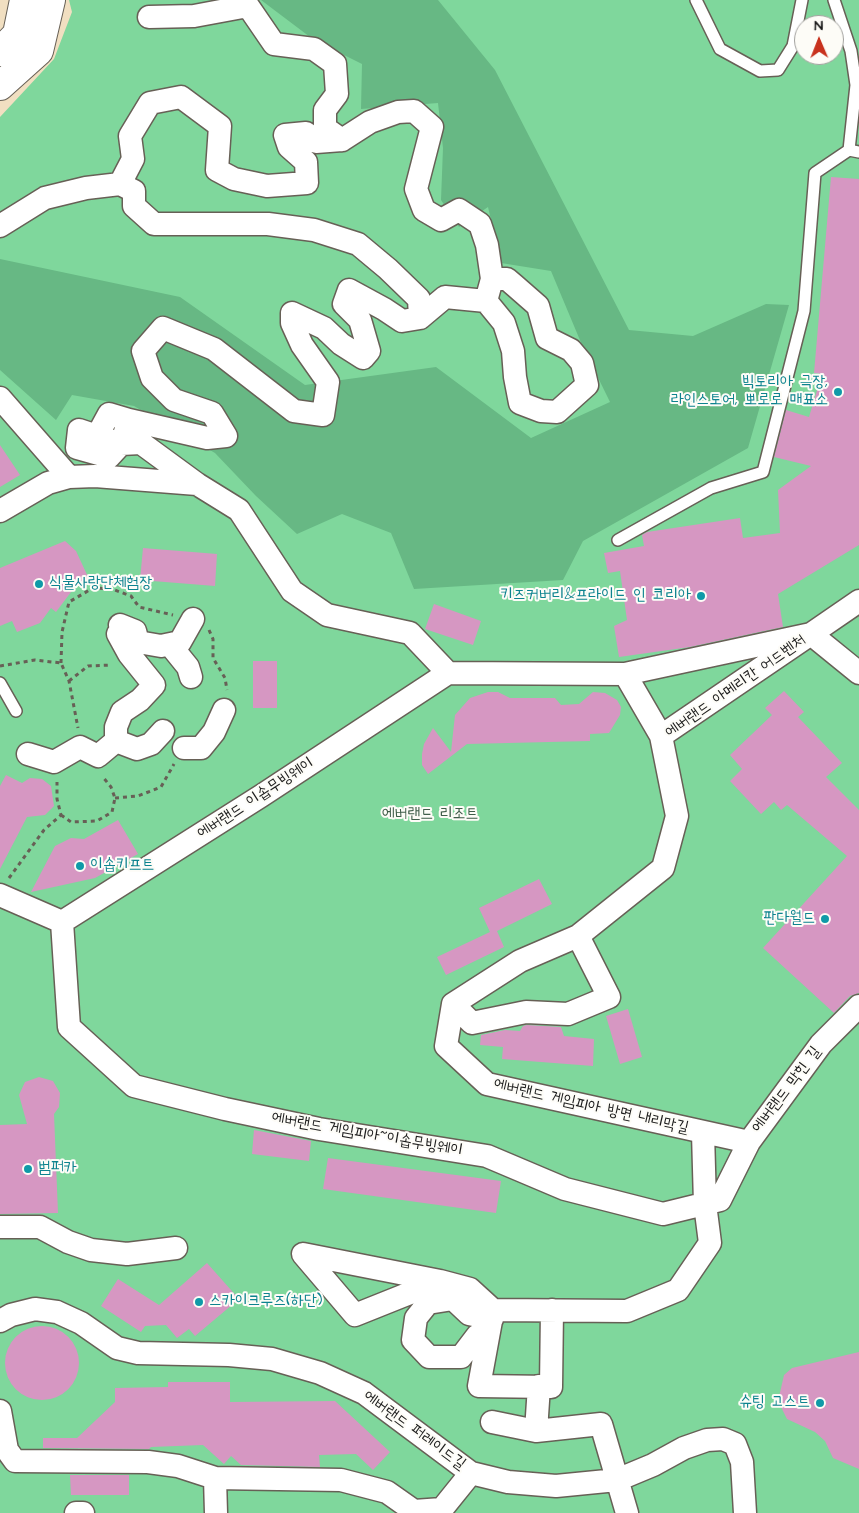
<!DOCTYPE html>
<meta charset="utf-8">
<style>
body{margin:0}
#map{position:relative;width:859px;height:1513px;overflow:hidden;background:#f1dfc1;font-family:"Architects Daughter",sans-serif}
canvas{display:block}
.north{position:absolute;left:794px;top:15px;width:50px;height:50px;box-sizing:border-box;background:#fdfcf7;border:1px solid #a3a29f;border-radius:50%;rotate:359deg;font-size:14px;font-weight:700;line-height:20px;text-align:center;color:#1c1c1c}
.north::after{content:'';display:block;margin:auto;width:18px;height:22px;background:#c8321e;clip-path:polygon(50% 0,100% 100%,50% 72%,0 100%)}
</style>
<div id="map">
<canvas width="859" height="1513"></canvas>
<div class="north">N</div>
</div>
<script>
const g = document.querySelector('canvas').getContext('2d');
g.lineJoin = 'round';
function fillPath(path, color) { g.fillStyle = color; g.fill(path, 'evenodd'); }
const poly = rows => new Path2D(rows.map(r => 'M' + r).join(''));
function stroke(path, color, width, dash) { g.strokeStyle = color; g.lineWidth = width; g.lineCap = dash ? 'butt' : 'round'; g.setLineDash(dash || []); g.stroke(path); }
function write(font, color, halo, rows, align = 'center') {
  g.font = font + ' "Architects Daughter","Poor Story",sans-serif'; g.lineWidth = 4; g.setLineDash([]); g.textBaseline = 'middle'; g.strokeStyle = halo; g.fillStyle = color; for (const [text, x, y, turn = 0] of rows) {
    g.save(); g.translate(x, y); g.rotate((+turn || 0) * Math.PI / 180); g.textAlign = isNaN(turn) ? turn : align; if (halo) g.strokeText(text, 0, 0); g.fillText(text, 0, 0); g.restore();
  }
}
fillPath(poly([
 [69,0,859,0,859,1513,0,1513,0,117,54,59,72,12],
 [804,25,834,25,834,55,804,55]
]), '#7fd79c');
fillPath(poly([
 [261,0,438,0,495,70,629,330,693,336,766,304,789,305,748,448,583,541,563,580,414,589,391,533,342,514,297,534,256,496,215,453,134,406,72,395,56,420,0,370,0,259,180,297,305,385,436,367,531,438,610,402,582,345,551,271,501,263,488,207,459,227,441,200,443,148,438,103,361,109,362,64,314,40]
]), '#67b884');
fillPath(poly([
 [831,177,859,179,859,545,778,594,783,627,690,647,619,657,614,626,627,620,620,571,608,573,604,553,644,546,642,535,647,532,740,518,743,538,780,533,778,490,811,466,774,457,786,410,809,417,822,374,814,373],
 [0,445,20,475,0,487],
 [65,541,76,551,89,579,77,584,56,612,51,608,40,623,17,632,12,621,0,626,0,568],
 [143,548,217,554,215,586,140,580],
 [434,604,481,621,473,645,425,629],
 [253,661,277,661,277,708,253,708],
 [784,691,804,712,798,717,842,763,826,777,859,810,859,993,850,996,834,1013,763,948,847,856,787,805,781,810,774,802,761,814,730,781,742,769,730,755,772,715,765,708],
 [488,692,498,692,510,698,555,698,561,705,579,704,593,692,605,693,617,700,621,707,620,715,609,733,590,734,590,741,467,744,428,774,422,765,422,754,424,744,433,728,451,752,455,715,470,698],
 [6,775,22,783,30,778,42,779,51,786,54,806,45,815,27,817,0,869,0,786],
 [118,820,138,854,95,878,31,892,55,846,71,838,84,839],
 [539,879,552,904,497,931,504,947,446,975,437,957,490,932,479,908],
 [628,1009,642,1057,620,1064,606,1016],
 [527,1025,561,1027,564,1036,594,1039,593,1066,502,1059,503,1047,480,1045,481,1035,505,1030,520,1031,523,1026],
 [39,1077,53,1081,60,1093,59,1107,54,1114,58,1213,0,1214,0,1125,27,1124,19,1095,25,1082],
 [254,1130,311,1141,309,1161,252,1154],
 [328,1158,501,1181,496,1213,323,1189],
 [207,1263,239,1299,195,1336,189,1329,177,1338,166,1325,145,1326,141,1332,101,1306,118,1279,159,1305],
 '5 1363a37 37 0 1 1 74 0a37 37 0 1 1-74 0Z',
 [859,1352,859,1469,833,1458,825,1441,815,1432,787,1419,782,1409,779,1397,784,1375,792,1368],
 [168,1382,230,1382,230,1402,335,1401,390,1452,373,1470,356,1454,319,1455,320,1467,241,1465,231,1456,224,1464,203,1445,151,1447,149,1449,43,1448,43,1438,77,1438,115,1402,115,1388,168,1387],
 [70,1475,129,1475,129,1495,71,1495]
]), '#d697c2');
const lane = poly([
 [696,0,720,49,760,71,778,70,793,46,802,0],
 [834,0,851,51,856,85,849,150,859,152],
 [618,540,711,488,763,472,804,311,815,173,849,150],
 [0,683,16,711]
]);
const street = poly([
 [149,17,194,16,248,6,274,44,314,49,335,64,337,94,325,110,325,128,342,140,370,122,398,112,414,111,432,127,416,189,424,210,441,220,459,210,480,224,487,245,492,279],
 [120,184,133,159,130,136,150,103,181,97,220,126,217,170,234,179,267,186,307,183,306,162,289,147,285,135,306,133,316,142,342,140],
 [0,226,45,198,86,188,120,184,134,191,134,206,154,224,268,224,314,230,358,244,388,269,419,299,420,318,402,321,384,309,349,290,344,304,360,320,369,351,363,358,341,344,324,328,292,313,292,323,302,345,328,382,323,415,294,411,214,349,163,328,143,351,152,378,174,400,212,413,226,436,207,438,129,420],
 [420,318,445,297,486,301,504,323,513,351,515,377,520,403,541,411,557,412,587,385,582,363,571,350,547,338,538,306,514,285,507,279,492,279,486,301],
 [0,398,69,477],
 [97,436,109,414,129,420,121,444,79,430,77,448,109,457,121,444,141,443,197,484],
 [0,511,48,483,69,477,95,476,197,484,239,510,292,591,327,615,410,633,448,673,625,674,811,634,859,601],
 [118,634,129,654,138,642,135,631,120,625],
 [138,642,161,646,180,642,193,619],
 [171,646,188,667,191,677],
 [625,674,661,736],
 [116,741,137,749,151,744,163,731],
 [184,748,201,748,214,732,224,710],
 [28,754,54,762,80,747,98,756,116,741,116,727,122,712,140,700,154,685,129,654],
 [0,895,62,922],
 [62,922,69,1027,134,1086,225,1109,319,1129,487,1156,565,1189,663,1214,720,1200,749,1142],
 [62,922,261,796,448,673],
 [578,936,609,997,568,1014,526,1012,472,1023,453,1004,520,961,578,936,663,868,677,816,661,736,811,634,859,673],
 [453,1004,446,1046,487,1084,749,1142,821,1044,859,1006],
 [0,1227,40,1227,68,1242,91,1250,127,1254,176,1248],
 [440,1281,355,1315,303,1254,440,1281,470,1289,493,1310,627,1311,678,1290,710,1243,705,1204,703,1133],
 [493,1310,479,1386,551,1387,552,1310],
 [0,1321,11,1315,35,1309,57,1312,81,1323,117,1348,138,1353,229,1355,272,1359,320,1373,364,1393,471,1473,508,1482,556,1486,617,1480,653,1465,684,1448,707,1440,723,1439,735,1444,742,1462,745,1513],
 [477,1336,461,1357,429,1357,413,1340,416,1318,428,1303,453,1299,469,1314,492,1319],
 [0,1411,7,1450,15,1461,148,1462,178,1466,215,1478,341,1480,387,1492,414,1511,442,1509,471,1473],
 [492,1422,536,1431,539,1386],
 [536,1431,601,1424,627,1513],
 [215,1478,216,1513],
 [76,1513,83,1513]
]);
const secondary = poly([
 [0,52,17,34,24,0],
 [0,86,39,51,51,0]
]);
stroke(lane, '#676056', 14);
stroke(street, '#676056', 25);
stroke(secondary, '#676056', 30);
stroke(poly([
 [209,630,213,639,213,658,225,678,227,690],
 [61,663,62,632,69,602,93,588,112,589,131,596,139,607,173,615],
 [0,666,35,660,61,663,69,681,78,728],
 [69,681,88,666,111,665],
 [115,798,138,796,161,787,174,764],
 [61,815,71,822,97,821,112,812,115,798,111,787,102,776],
 [9,878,44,830,61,815,57,799,57,782]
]), '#676056', 3, [4, 4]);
stroke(lane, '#fff', 11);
stroke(street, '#fff', 22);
stroke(secondary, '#fff', 28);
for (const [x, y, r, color] of [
 [838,392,5,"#0f9aa8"],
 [39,584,5,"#0f9aa8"],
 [701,596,5,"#0f9aa8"],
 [80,866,5,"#0f9aa8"],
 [825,919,5,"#0f9aa8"],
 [28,1169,5,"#0f9aa8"],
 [199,1302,5,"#0f9aa8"],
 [820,1403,5,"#0f9aa8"]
]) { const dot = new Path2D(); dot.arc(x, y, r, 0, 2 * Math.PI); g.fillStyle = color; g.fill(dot); stroke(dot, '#fdfcf7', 2); }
write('16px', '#0d838f', '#fdfcf7', [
 ["빅토리아 극장,",828,383],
 ["라인스토어, 뽀로로 매표소",828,401],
 ["식물사랑단체험장",49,584,"left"],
 ["키즈커버리&프라이드 인 코리아",691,596],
 ["이솝키프트",90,866,"left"],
 ["판다월드",815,919],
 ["범퍼카",38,1169,"left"],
 ["스카이크루즈(하단)",209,1302,"left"],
 ["슈팅 고스트",810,1403]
], 'right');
write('16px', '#1c1c1c', '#fdfcf7', [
 ["에버랜드 아메리칸 어드벤처",736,687,-35],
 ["에버랜드 이솝무빙웨이",256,799,-33],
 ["에버랜드 막힌 길",787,1090,-53],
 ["에버랜드 게임피아 방면 내리막길",591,1107,13],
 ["에버랜드 게임피아~이솝무빙웨이",367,1135,10],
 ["에버랜드 퍼레이드길",414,1431,36]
]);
write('16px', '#3f5d49', '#fdfcf7', [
 ["에버랜드 리조트",430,815]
]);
</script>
